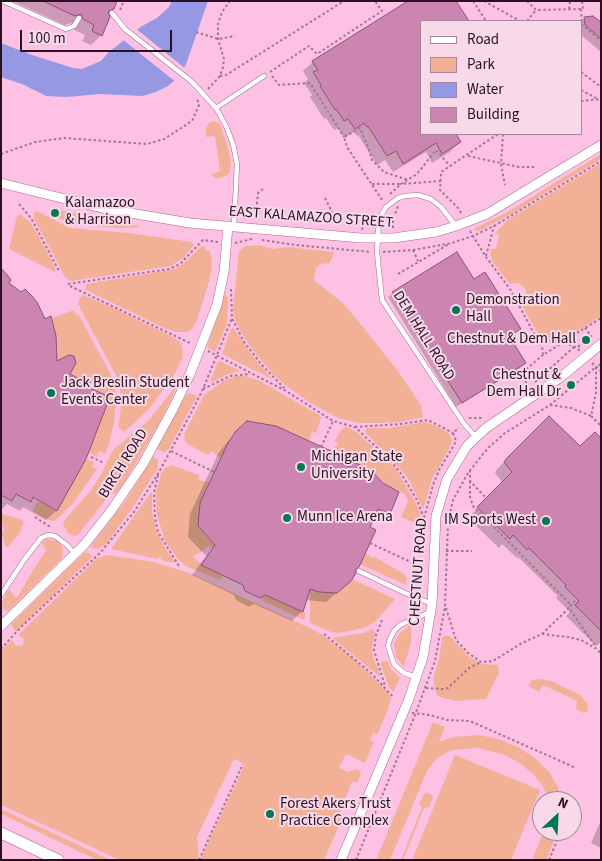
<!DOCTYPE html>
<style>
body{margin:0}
#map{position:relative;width:602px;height:861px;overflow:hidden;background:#fdc1e4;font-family:"Source Sans 3",sans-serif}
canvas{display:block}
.frame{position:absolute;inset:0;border:2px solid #2b1021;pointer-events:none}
.legend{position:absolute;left:420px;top:20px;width:162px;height:115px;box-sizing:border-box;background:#f7d9ea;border:1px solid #a5899a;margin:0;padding:6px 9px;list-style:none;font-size:15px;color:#2b1021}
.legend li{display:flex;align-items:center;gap:10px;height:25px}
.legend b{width:25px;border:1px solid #a5899a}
.north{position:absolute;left:532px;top:791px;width:50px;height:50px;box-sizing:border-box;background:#f7d9ea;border:1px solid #a5899a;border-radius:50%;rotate:25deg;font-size:14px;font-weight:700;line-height:20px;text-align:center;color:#2b1021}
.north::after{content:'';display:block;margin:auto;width:18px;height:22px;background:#077752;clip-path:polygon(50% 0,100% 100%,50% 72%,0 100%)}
.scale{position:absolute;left:20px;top:30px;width:152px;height:22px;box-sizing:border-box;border:2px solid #2b1021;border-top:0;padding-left:6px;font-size:15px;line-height:18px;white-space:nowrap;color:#2b1021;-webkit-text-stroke:4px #f7d9ea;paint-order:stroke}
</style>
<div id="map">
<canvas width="602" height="861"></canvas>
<div class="frame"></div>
<ul class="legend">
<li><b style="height:6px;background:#fff"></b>Road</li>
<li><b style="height:14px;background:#f2b197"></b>Park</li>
<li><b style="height:14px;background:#9798e4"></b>Water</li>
<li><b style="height:14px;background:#cb85b0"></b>Building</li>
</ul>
<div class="north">N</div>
<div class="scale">100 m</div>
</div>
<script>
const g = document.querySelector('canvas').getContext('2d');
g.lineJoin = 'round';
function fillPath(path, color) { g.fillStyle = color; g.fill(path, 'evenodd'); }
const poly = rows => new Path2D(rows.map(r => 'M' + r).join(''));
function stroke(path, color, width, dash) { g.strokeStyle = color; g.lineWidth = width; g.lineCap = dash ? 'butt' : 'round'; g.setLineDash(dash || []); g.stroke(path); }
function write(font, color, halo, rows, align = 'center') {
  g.font = font + ' "Source Sans 3",sans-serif'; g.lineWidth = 4; g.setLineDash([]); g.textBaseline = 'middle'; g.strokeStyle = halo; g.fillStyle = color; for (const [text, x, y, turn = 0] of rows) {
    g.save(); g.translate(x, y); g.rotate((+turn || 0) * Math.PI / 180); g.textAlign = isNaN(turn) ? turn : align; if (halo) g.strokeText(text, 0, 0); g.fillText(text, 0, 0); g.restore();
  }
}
fillPath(poly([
 [214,121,220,124,227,144,231,162,230,171,227,175,217,179,212,176,212,174,220,171,215,136,206,137,206,127,210,122],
 [601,154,601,159,511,214,483,229,477,231,474,230,475,228,506,213],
 [601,163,601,316,563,340,544,338,537,332,520,302,526,295,526,289,518,283,510,284,492,261,490,252,491,249,496,249,499,235,495,233,509,219],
 [58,210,139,226,139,227,120,228,73,224,58,218,57,215],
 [34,212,39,212,70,228,129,233,192,242,194,245,184,257,171,266,71,281,65,277,34,219],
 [20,214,30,222,35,230,53,263,56,270,55,272,9,249,17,216],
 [259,245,273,249,287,247,334,252,330,263,321,264,316,268,314,280,344,304,367,332,397,370,421,405,423,417,400,422,381,423,358,423,346,420,336,417,309,402,285,385,274,375,254,352,242,334,236,323,233,309,239,251,246,246],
 [202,246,206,247,205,251,209,250,210,252,212,260,212,268,208,285,197,320,192,329,187,332,176,332,164,328,86,290,86,285,92,283,175,269,184,263],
 [225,294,228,298,227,324,215,352,207,347],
 [83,295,112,307,169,335,179,341,182,346,183,357,174,375,149,409,124,432,121,429,118,428,121,407,120,383,78,304,79,299],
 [74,310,77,316,79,315,111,375,113,379,111,381,89,380,87,383,70,374,55,370,57,347,52,318],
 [233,327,251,354,272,379,222,354,231,329],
 [220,361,240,371,226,375,210,383,217,363],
 [183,374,159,424,124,483,116,494,111,493,78,535,74,536,68,533,63,525,64,521,91,490,101,475,113,450,149,420,172,391],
 [237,376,245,376,260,381,319,415,321,418,320,422,316,433,312,432,309,441,276,426,249,421,244,423,232,437,221,458,211,451,208,455,189,445,185,441,184,434,204,395,223,381],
 [95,383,114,384,116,397,114,423,108,448,105,454,99,451,97,457,89,452,110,397,92,389],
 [189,393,197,396,170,447,168,450,164,452,157,449,185,397],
 [425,422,434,425,447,432,450,435,452,440,450,447,432,479,423,509,410,482,403,472,365,432,367,428,389,428],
 [346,426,359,434,396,469,415,502,420,512,422,526,401,517,408,501,405,494,388,486,377,475,366,467,352,461,350,464,347,463,350,457,335,450,334,453,331,451,338,444,335,441,341,430],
 [153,457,158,460,158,468,131,510,106,544,98,549,90,547,126,500],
 [85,459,94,462,92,467,97,469,74,502,56,520,53,521,46,519,34,512,33,509,38,501,57,511],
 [171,465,199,475,199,480,209,482,200,503,198,526,209,540,216,545,213,548,209,546,193,557,203,566,223,575,220,580,186,566,178,559,165,541,157,515,156,493,161,474,165,468],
 [151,492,152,493,152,512,156,530,165,548,174,561,174,563,161,560,161,558,158,557,157,559,111,549],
 [1,514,20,519,24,522,19,534,8,547,5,546,2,533,4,532],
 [46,539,57,541,60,544,63,548,62,558,11,608,8,611,3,609,2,604,7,591,10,590,16,598,19,595,33,570,46,551,42,543],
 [85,552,92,555,92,557,16,632,11,624],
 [365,553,372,558,375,557,404,574,407,579,406,585,360,564],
 [107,555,154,562,192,574,310,628,321,634,353,658,388,692,391,699,389,707,377,735,373,733,370,740,374,742,365,763,346,754,339,768,348,772,357,769,361,772,358,782,352,782,339,814,343,816,324,860,200,860,245,764,234,759,197,837,199,854,197,860,120,860,1,805,1,651,12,640,16,646,23,645,24,639,18,635,96,559],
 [352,579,395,599,375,622,364,628,338,633,331,632,312,624,310,621,310,600,311,595,307,593,310,588,337,593],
 [264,594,303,611,305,613,305,619,304,620,263,601,262,597],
 [411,624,411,643,404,667,396,657,394,643,400,633],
 [373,629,375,632,372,647,373,657,380,674,379,676,332,638,364,633],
 [445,636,450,636,469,657,482,664,498,665,499,673,486,699,455,701,437,696,433,678,439,660,442,638],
 [385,661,388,662,391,669,400,678,393,692,389,687,381,665,381,662],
 [540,679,551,681,580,695,587,703,588,711,583,713,576,709,577,701,543,685,539,692,528,686,532,680],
 [433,722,445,727,439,742,453,737,479,735,498,739,520,748,536,759,549,772,558,787,562,801,549,801,543,786,533,774,521,764,505,755,478,748,452,750,437,758,427,771,390,860,376,860],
 [455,755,540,790,511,860,412,860],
 [426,792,432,795,433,797,429,807,424,808,403,860,401,860,422,807,419,804,424,794],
 [1,809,68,840,110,860,97,860,1,814],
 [544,831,558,831,546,860,532,860]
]), '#f2b197');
fillPath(poly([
 [172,1,208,1,186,64,179,77,168,86,156,92,142,96,99,94,67,97,46,96,22,84,1,77,1,43,32,55,73,68,82,69,101,61,109,52,142,26,157,18,169,7]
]), '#9798e4');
fillPath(poly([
 [135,28,186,69,181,79,177,83,122,39]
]), '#fdc1e4');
fillPath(poly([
 [12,1,116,1,113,9,108,13,101,35,91,45,82,41,85,35,73,29,71,23,65,25],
 [456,3,467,21,421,21,421,134,458,134,455,135,459,142,450,152,432,163,426,152,393,172,385,160,377,165,358,135,357,136,354,132,344,138,338,128,334,130,326,118,324,119,310,97,312,95,304,83,308,79,303,71,313,62],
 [585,18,601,24,601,52,581,35,581,22],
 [1,271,55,363,68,375,85,459,56,511,46,520,23,507,20,511,7,504,1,510],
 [474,281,519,329,508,337,524,363,520,368,456,407,388,297,393,293],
 [549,417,580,448,601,440,601,642,596,646,566,616,570,612,556,598,558,596,518,557,517,558,502,544,499,548,468,518,503,483,495,473,497,469],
 [237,432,327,458,347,467,352,462,389,513,379,523,372,520,339,591,326,602,305,600,302,611,292,621,254,604,249,607,236,600,234,595,192,575,206,556,188,537,190,514,218,454,227,442],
 [601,820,601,848,591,843]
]), '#0003');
const building = poly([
 [43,1,117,1,114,9,108,11,110,17,102,36,92,31,94,25,83,19,81,14,75,16,43,1],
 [408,1,456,1,469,21,421,21,421,134,456,134,461,142,442,154,436,143,403,164,396,151,387,156,368,126,367,127,364,123,355,129,348,119,344,121,336,109,335,110,320,86,321,85,313,72,318,70,312,61,408,1],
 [593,16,601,22,601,39,585,25,584,17,593,16],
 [457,252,474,279,485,272,521,329,509,336,526,363,462,403,392,292,457,252],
 [1,268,8,276,11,280,9,283,21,292,25,289,31,295,37,302,45,319,51,316,56,336,57,361,69,355,74,356,76,363,70,374,87,383,85,386,110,397,86,459,57,511,33,497,31,502,16,494,12,501,1,495,1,268],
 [549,416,580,446,595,432,601,438,601,631,575,605,579,601,565,587,566,585,529,548,527,550,513,535,510,539,477,507,512,472,504,462,507,458,549,416],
 [247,421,276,426,331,451,329,457,349,467,352,461,372,471,383,483,399,492,390,514,378,509,370,527,376,530,359,567,355,570,356,573,351,581,337,593,319,592,310,589,303,612,265,595,260,598,245,591,243,585,201,565,215,545,198,526,200,503,228,443,236,431,247,421]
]);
fillPath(building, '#cb85b0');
stroke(building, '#904f78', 1);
const service = poly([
 [3,1,66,29,74,26,79,18],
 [112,13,125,29,191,81,216,108,226,126,233,144,237,164,234,227],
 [216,108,264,76],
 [456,226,441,207,431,199,418,195,405,196,398,198,386,207,379,219,377,252,382,300,464,424,476,437],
 [359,571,405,593,432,604],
 [1,595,24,560,41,538,48,535,55,536,67,545,75,554],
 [416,677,404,673,394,664,388,646,390,639,394,631,400,625,430,612]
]);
const minor = poly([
 [1,183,106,209,190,223,361,238,393,238,436,232,456,226,487,214,601,145],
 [1,626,84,545,111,511,143,464,174,407,190,374,217,305,224,272,228,226],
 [341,860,409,699,423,657,432,604,436,516,447,479,467,446,486,428,561,377,601,344]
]);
const tertiary = poly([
 [1,833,58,860]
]);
stroke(service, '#aa6791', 5.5);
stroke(minor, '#aa6791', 10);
stroke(tertiary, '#aa6791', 12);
stroke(poly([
 [473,1,486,21],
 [484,1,520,21],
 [527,1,536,10,583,9,582,1],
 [569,9,570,1],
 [581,9,582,25,601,41],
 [120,10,124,1],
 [527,21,536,10],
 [196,32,218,39,235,36],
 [270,72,309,46,317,54,382,11,375,1],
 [581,72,601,87],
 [220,76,226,75,344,1],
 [272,76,279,85,310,83,344,137],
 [208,89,220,76,223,67,224,59,218,39,218,24,222,12,230,1],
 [581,90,596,98],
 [581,101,601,99],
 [503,134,501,164,505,185],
 [1,154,35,142,64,138,147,144,164,139,192,121,199,105,197,99],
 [468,156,519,167,534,167],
 [441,181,401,184,417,174,436,150,450,166],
 [372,184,401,184],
 [390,194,401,184],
 [325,198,332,212],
 [382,200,347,147,344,137,360,128,368,147,372,160,384,172,408,180],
 [19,204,31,218,59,271],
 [461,213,459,209,440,190,441,172,498,134],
 [256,214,258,193,263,189],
 [244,219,245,213],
 [393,228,393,220,398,206],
 [362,230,364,220],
 [470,231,486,257,510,289,537,339,566,343,577,348,580,351],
 [262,240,296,245,371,252],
 [235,243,252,239],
 [413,250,418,261],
 [383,252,413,250,452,243,473,236,494,226,601,161],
 [486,256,494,226],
 [398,274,449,244],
 [68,284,169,269,180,264,203,240,218,242],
 [70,286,192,344],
 [231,289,232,318,244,342,262,365,285,389],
 [537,339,542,346,543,355,562,343],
 [566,343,572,336,601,318],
 [578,347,591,336,585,328],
 [208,351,286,391,333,421,355,427,391,461,402,475,417,500,424,518],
 [592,363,601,371],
 [535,382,574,347],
 [87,387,89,382,117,382],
 [527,388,524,371,543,355],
 [203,389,230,376,250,374],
 [550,405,571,408,591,416,596,393,596,367,601,364],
 [591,416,601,426],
 [469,418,484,418],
 [355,427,401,424,428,420,453,433],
 [321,447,333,421],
 [171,451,214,472],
 [91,457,104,463],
 [470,470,470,481,486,498],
 [158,475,154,493,155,518,158,532,180,568],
 [470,481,470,497,473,506,571,605],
 [35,517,52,528],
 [424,518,433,485,439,470,454,445,456,441,453,433,459,428],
 [370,543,415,564],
 [419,551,426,551],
 [446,551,472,551],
 [570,606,577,599],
 [446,608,456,640,468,653,481,662,493,661,522,643,542,634,568,637,581,640,597,649,601,654],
 [382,620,376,635,374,650,385,686],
 [324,634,371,673,394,698],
 [542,634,569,608,596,647],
 [1,649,21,627,100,553,134,512,159,472,191,413,203,389,232,318],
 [426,688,443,689,448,688,469,668,481,662],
 [412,713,430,715,447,720,470,721,576,768],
 [199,860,243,764],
 [356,860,415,715,435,661,445,606,448,523,453,500,468,473,488,448,505,433,550,405,596,367],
 [549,860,561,831]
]), '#a37591', 2, [2.5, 2.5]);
stroke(service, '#fff', 4.5);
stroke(minor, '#fff', 9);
stroke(tertiary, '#fff', 11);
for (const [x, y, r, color] of [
 [55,213,5,"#077752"],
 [456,310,5,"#077752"],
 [586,340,5,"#077752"],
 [571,385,5,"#077752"],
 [51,393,5,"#077752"],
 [301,467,5,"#077752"],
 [287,518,5,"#077752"],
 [546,521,5,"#077752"],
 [270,814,5,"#077752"]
]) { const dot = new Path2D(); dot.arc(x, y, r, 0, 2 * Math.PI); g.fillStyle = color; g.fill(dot); stroke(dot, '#f7d9ea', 2); }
write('15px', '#2b1021', '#f7d9ea', [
 ["Kalamazoo",65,204],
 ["& Harrison",65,221],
 ["Demonstration",466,301],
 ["Hall",466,318],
 ["Chestnut & Dem Hall",576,340,"right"],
 ["Chestnut &",561,376,"right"],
 ["Dem Hall Dr",561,393,"right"],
 ["Jack Breslin Student",61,384],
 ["Events Center",61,401],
 ["Michigan State",311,458],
 ["University",311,475],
 ["Munn Ice Arena",297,518],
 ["IM Sports West",536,521,"right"],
 ["Forest Akers Trust",280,805],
 ["Practice Complex",280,822]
], 'left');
write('15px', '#2b1021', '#f7d9ea', [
 ["EAST KALAMAZOO STREET",311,218,4],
 ["DEM HALL ROAD",423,336,58],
 ["BIRCH ROAD",124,464,-58],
 ["CHESTNUT ROAD",419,572,-86]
]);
</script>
